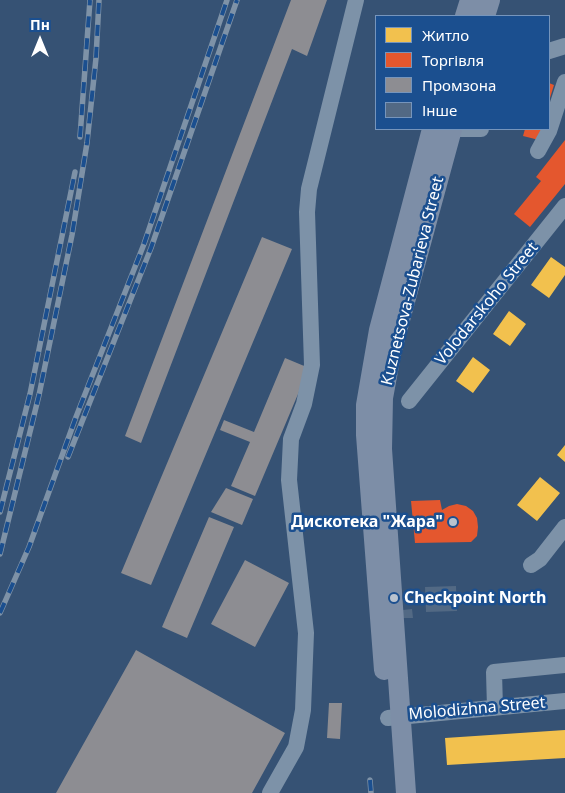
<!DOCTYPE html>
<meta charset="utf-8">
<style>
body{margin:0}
#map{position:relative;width:565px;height:793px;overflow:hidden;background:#365274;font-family:"Noto Sans",sans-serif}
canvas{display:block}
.legend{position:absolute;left:375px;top:15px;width:175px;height:115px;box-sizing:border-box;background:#1b4f8f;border:1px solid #7695bc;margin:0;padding:6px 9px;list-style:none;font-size:15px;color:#fff}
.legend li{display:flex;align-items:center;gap:10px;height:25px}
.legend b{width:25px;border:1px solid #7695bc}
.north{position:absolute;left:15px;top:15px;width:50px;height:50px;-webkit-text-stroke:4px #1b4f8f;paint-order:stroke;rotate:0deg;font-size:14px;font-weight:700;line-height:20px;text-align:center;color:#fff}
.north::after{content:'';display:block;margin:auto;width:18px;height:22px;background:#fff;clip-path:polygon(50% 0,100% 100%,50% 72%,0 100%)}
</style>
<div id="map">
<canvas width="565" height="793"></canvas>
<ul class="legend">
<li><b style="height:14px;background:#f2c14e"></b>Житло</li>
<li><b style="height:14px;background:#e4572e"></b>Торгівля</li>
<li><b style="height:14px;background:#8d8d92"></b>Промзона</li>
<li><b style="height:14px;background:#526984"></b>Інше</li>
</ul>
<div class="north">Пн</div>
</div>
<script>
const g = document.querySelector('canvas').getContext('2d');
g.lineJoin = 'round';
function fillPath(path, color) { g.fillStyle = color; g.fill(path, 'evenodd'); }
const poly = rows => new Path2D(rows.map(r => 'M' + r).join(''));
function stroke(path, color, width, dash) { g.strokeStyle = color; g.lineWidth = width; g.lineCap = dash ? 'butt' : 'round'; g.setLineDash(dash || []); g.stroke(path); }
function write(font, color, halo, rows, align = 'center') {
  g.font = font + ' "Noto Sans",sans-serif'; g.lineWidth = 5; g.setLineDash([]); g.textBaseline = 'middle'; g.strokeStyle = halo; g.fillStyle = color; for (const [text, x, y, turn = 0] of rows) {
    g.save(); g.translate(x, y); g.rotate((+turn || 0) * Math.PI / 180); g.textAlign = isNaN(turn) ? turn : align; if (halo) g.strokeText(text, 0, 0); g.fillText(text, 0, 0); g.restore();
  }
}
fillPath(poly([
 [551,257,565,267,565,275,549,298,531,285],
 [509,311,526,324,510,346,493,334],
 [473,357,490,370,473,393,456,381],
 [565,445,565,462,557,455],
 [540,477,560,493,537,521,517,505],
 [565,730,565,758,447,765,445,738]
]), '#f2c14e');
fillPath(poly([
 [549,83,554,85,549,101],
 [525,129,542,129,539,140,523,136],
 [565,140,565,184,530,227,514,214,541,181,536,177],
 [440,500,442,510,449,506,457,504,466,506,473,511,477,518,478,527,477,536,471,542,415,543,411,501]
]), '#e4572e');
fillPath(poly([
 [291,0,327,0,307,56,292,49,141,443,125,436],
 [262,237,292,249,151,585,121,573],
 [285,358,309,368,255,496,231,486,250,442,220,430,224,420,254,432],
 [226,488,253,499,242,525,211,512],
 [209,517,234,527,187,638,162,627],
 [245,560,289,583,255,647,211,624],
 [136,650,285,733,252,793,56,793],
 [329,703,342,703,340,739,327,738]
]), '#8d8d92');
fillPath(poly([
 [456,586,457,611,426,612,425,587],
 [412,609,413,618,403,618,403,610]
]), '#526984');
stroke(poly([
 [549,51,565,46],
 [460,129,481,129],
 [538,151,549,131,565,82],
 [409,401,565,206],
 [531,565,540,559,565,527],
 [495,708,494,672,565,665],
 [388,718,565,701],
 [270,793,296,747,303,710,306,633,289,480,291,439,304,404,312,365,307,212,309,189,356,0]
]), '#7d92a8', 16);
stroke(poly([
 [465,16,470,0],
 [485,16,490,0],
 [384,670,366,435,366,405,379,330,432,129],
 [406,793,382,449,383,398,392,349,452,129]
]), '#7d8ea7', 20);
const rail = poly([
 [80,137,90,0],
 [68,457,151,248,237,0],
 [0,512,30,394,75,172],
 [0,554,39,395,72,235,87,143,96,58,99,0],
 [0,613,29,547,76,417,144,244,227,0],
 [370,780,371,793]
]);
stroke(rail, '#7e92a7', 5.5);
stroke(rail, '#1b4f8f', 4, [11]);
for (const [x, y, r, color] of [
 [453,522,5,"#b9c2ce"],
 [394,598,5,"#b9c2ce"]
]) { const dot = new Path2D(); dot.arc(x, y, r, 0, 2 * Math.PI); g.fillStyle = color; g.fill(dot); stroke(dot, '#1b4f8f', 2); }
write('16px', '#fff', '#1b4f8f', [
 ["Kuznetsova-Zubarieva Street",413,281,-76],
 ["Volodarskoho Street",487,304,-51],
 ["Molodizhna Street",477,709,-5]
]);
write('bold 16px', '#fff', '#1b4f8f', [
 ["Дискотека \"Жара\"",443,522],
 ["Checkpoint North",404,598,"left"]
], 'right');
</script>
